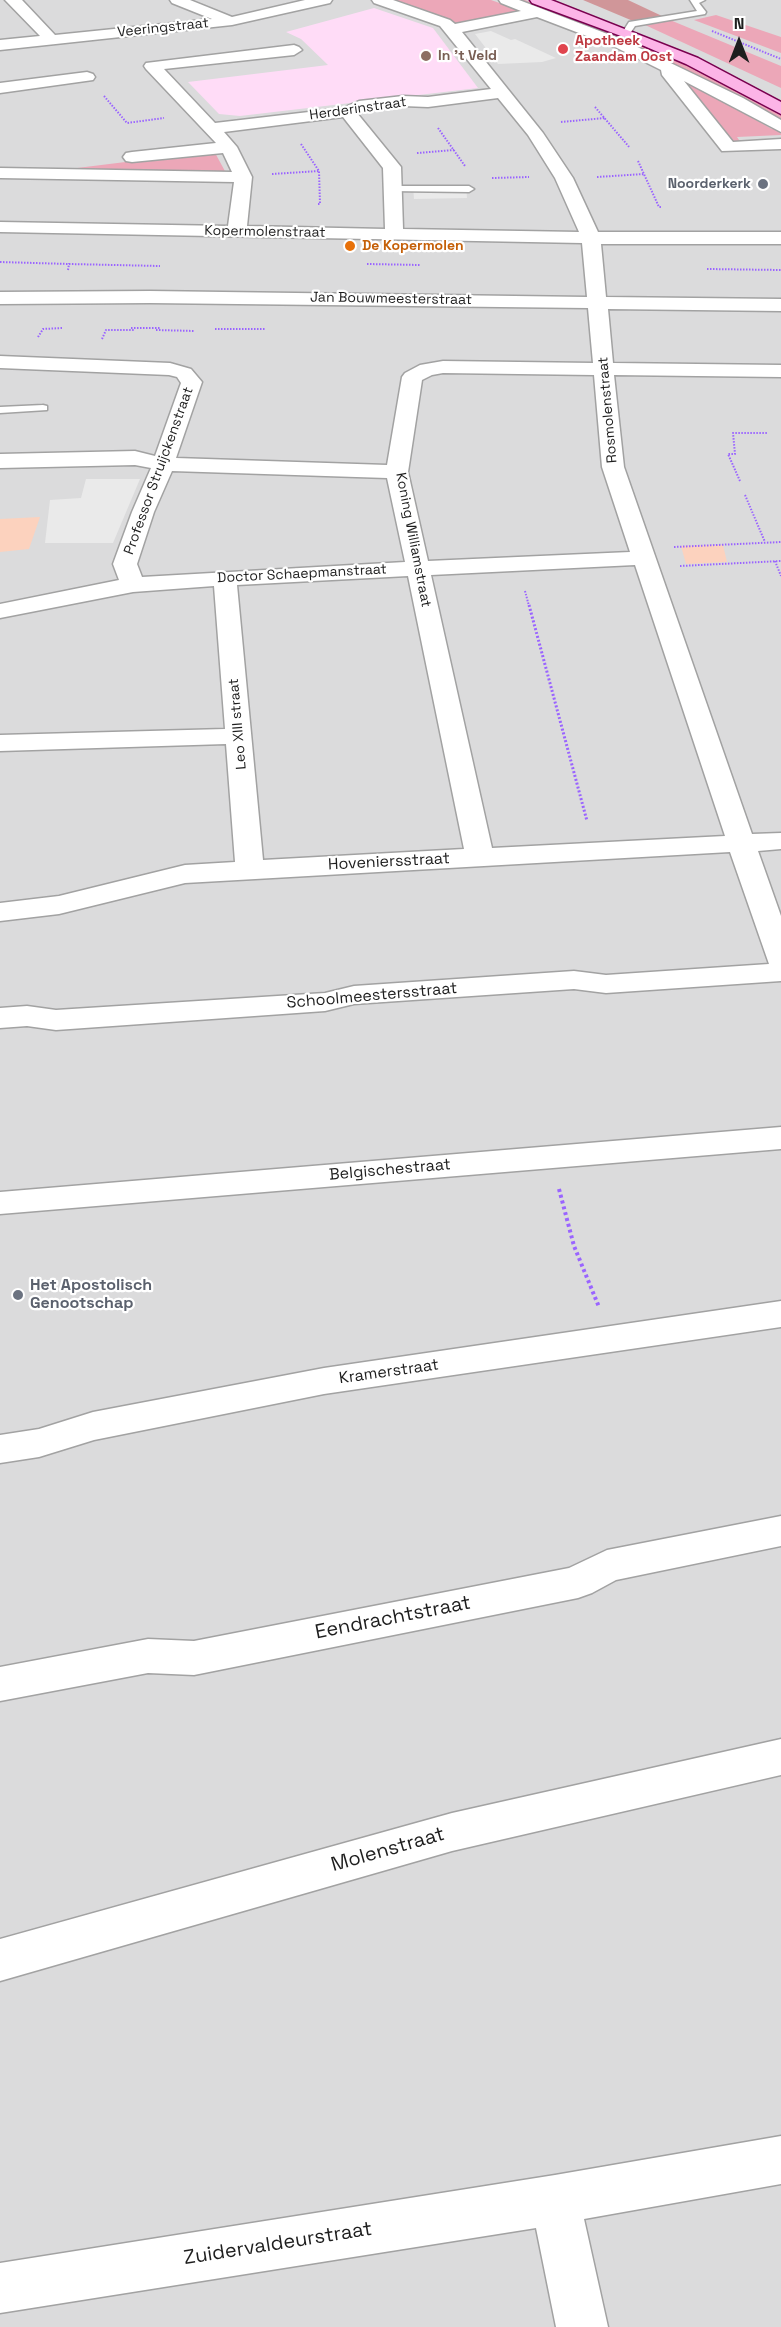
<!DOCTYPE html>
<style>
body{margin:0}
#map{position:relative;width:781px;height:2327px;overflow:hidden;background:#eee3ef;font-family:"Space Grotesk",sans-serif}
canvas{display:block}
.north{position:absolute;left:709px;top:12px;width:60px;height:60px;-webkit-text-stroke:4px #fff;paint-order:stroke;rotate:0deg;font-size:16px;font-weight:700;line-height:24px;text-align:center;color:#1e1e1e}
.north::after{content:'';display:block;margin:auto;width:21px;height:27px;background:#1e1e1e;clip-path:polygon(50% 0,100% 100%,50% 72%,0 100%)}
</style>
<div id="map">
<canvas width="781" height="2327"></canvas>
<div class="north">N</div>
</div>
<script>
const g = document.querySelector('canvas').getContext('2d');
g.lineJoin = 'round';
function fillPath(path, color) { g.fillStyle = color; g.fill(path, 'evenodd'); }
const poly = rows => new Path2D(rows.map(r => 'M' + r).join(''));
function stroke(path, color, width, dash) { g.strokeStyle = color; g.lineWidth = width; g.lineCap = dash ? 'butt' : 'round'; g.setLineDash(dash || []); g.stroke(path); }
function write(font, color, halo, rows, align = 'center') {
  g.font = font + ' "Space Grotesk",sans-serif'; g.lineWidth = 4.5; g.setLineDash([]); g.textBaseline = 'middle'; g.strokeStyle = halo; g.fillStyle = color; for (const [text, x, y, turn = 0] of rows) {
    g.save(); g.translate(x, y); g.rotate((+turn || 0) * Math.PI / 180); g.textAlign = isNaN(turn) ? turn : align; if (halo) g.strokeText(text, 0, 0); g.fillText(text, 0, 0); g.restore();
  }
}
fillPath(poly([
 [0,0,781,0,781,2327,0,2327]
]), '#dbdbdc');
fillPath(poly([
 [374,8,433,28,478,88,240,116,219,114,188,82,328,65,301,39,286,32]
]), '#ffdcf7');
fillPath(poly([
 [388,0,491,0,522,11,468,23,456,23],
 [514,0,525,0,562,13,660,52,752,98,781,115,781,120,650,54],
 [716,15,781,37,781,53,694,20],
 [670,20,781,66,781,88,643,24],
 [679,77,772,129,779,128,781,135,737,137,741,143,734,143],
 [214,151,226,173,61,170]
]), '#eca7b8');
fillPath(poly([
 [583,0,628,0,662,16,633,21]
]), '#d09699');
fillPath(poly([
 [40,517,29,549,0,552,0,519],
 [723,545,727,562,686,564,681,546]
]), '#fcd2be');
fillPath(poly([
 [491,31,511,40,515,39,556,58,542,62,498,64,475,34],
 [413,186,466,186,467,198,414,199],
 [86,479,140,479,113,543,45,543,50,500,81,498]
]), '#eaeaea');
const lane = poly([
 [690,0,705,0,699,3,706,12,705,14,635,26,629,35,622,33,629,22,697,11,690,0],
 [393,186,469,186,474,189,469,192,390,191,388,189,393,186],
 [43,405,47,406,47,410,0,413,0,407,43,405]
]);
const street = poly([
 [5,0,22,0,55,35,212,19,172,3,170,0,190,0,232,17,305,0,332,0,330,3,232,25,0,50,0,40,40,36,5,0],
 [372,0,393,0,450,20,455,24,521,11,501,3,499,0,519,0,623,40,743,98,781,120,781,132,684,81,733,142,781,139,781,149,722,151,662,75,661,70,613,46,537,17,462,32,543,133,573,178,598,232,781,232,781,244,601,244,606,297,781,299,781,311,608,309,613,363,781,365,781,377,614,375,624,467,752,834,781,833,781,849,758,851,781,916,781,981,606,993,574,989,354,1004,325,1011,56,1030,27,1026,0,1028,0,1008,27,1006,56,1010,325,993,354,986,574,971,606,975,769,964,730,852,185,883,59,914,0,921,0,903,59,896,185,865,235,862,226,744,0,751,0,735,225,729,214,586,133,592,0,618,0,604,119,580,113,564,132,512,151,468,135,465,0,468,0,454,135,451,155,456,181,383,177,377,169,375,0,368,0,356,170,363,191,369,202,382,176,458,387,465,402,377,405,373,420,365,443,361,593,363,588,308,150,303,0,304,0,292,150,291,587,297,582,243,0,232,0,222,228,226,234,182,0,178,0,168,232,172,223,153,132,162,126,161,123,157,126,153,132,152,216,143,146,69,144,66,146,63,294,45,299,47,302,50,294,55,164,69,215,123,343,108,359,101,403,96,428,97,491,89,440,26,374,3,372,0],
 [498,98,528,135,555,178,579,232,403,229,401,167,357,113,363,110,403,106,428,107,498,98],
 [343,117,383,168,385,229,247,226,252,177,237,147,224,132,343,117],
 [443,373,594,375,602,467,630,552,428,561,408,472,422,380,432,375,443,373],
 [172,471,387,478,405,562,142,577,137,564,154,512,172,471],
 [635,565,725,836,492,848,431,575,635,565],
 [408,576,464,849,263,860,237,585,408,576],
 [87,72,93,74,95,77,93,80,0,93,0,83,87,72],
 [781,1127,781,1149,0,1214,0,1192,781,1127],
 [781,1301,781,1327,324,1394,94,1440,39,1457,0,1463,0,1435,39,1429,93,1412,324,1368,781,1301],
 [781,1516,781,1546,616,1580,592,1593,578,1598,194,1675,148,1673,0,1701,0,1667,148,1639,194,1641,569,1568,607,1550,781,1516],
 [781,1739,781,1775,452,1851,0,1981,0,1939,452,1813,781,1739],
 [781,2136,781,2184,584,2219,608,2327,556,2327,536,2228,0,2313,0,2263,555,2175,781,2136]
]);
const secondary = poly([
 [530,0,551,0,698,58,781,102,781,114,686,64,621,36,532,3,530,0]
]);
stroke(lane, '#a2a2a2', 3);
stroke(street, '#a2a2a2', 3);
stroke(secondary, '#79004f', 3);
stroke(poly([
 [712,31,781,59],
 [104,96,127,123,164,118],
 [595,107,630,148],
 [561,122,605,118],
 [438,128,465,166],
 [301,144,319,171,320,204,318,204],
 [417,153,454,150],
 [638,161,659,207,662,207],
 [272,174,319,171],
 [597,177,644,174],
 [492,178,529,177],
 [0,262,69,264],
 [367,264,420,265],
 [707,269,781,270],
 [68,270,69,264,160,266],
 [131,328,160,328],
 [215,329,266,329],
 [156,330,195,331],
 [38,337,43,329,62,328],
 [102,339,106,330,134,330],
 [740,481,728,454,735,454,733,433,768,433],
 [745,495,765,542],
 [674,547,781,542],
 [775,561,781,576],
 [680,566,781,561],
 [525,591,529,606]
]), '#9a64ff', 2, [1.5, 1.5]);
stroke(poly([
 [529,605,587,821]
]), '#9a64ff', 3, [2, 2]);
stroke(poly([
 [559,1189,574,1246,599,1307]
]), '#9a64ff', 4, [3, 3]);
fillPath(lane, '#fff');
fillPath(street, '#fff');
fillPath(secondary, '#fcb4e7');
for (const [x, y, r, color] of [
 [563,49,6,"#e0444e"],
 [426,56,6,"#8d6e63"],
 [763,184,6,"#6b7280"],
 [350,246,6,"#e8710a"],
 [18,1295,6,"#6b7280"]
]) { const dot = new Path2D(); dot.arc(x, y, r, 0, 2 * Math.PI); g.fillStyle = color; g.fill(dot); stroke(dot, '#fff', 2); }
write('14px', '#1e1e1e', '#fff', [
 ["Veeringstraat",163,28,-6],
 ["Herderinstraat",358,109,-8],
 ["Kopermolenstraat",265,232,1],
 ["Jan Bouwmeesterstraat",391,299,1],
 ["Rosmolenstraat",608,410,-95],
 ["Professor Struijckenstraat",159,471,-70],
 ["Koning Williamstraat",413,540,79],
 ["Doctor Schaepmanstraat",302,574,-3],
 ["Leo XIII straat",238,724,-95]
]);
write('bold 14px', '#be3a42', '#fff', [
 ["Apotheek",575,41],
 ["Zaandam Oost",575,57]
], 'left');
write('bold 14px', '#785e54', '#fff', [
 ["In 't Veld",438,56]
], 'left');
write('bold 14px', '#5b616d', '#fff', [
 ["Noorderkerk",751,184]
], 'right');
write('bold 14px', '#c56008', '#fff', [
 ["De Kopermolen",362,246]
], 'left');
write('16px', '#1e1e1e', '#fff', [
 ["Hoveniersstraat",389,862,-3],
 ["Schoolmeestersstraat",372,996,-5],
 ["Belgischestraat",390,1170,-5],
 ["Kramerstraat",389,1372,-8]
]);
write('bold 16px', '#5b616d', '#fff', [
 ["Het Apostolisch",30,1286],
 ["Genootschap",30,1304]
], 'left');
write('20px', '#1e1e1e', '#fff', [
 ["Eendrachtstraat",393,1618,-11],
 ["Molenstraat",388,1850,-16],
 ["Zuidervaldeurstraat",278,2244,-9]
]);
</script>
